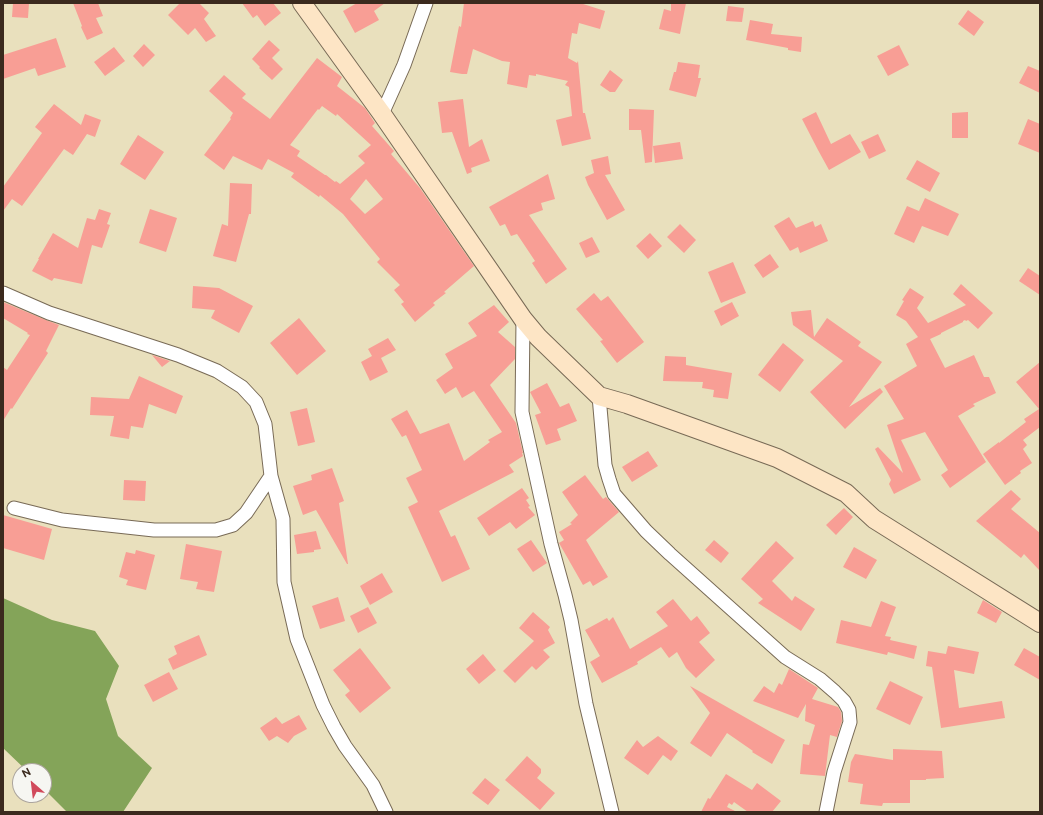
<!DOCTYPE html>
<style>
body{margin:0}
#map{position:relative;width:1043px;height:815px;overflow:hidden;background:#e9e0bd;font-family:"Balsamiq Sans",sans-serif}
canvas{display:block}
.frame{position:absolute;inset:0;border:4px solid #3b2a1e;pointer-events:none}
.north{position:absolute;left:12px;top:763px;width:40px;height:40px;box-sizing:border-box;background:#f6f6f2;border:1px solid #aba49d;border-radius:50%;rotate:332deg;font-size:11px;font-weight:700;line-height:16px;text-align:center;color:#3b2a1e}
.north::after{content:'';display:block;margin:auto;width:14px;height:18px;background:#d1495b;clip-path:polygon(50% 0,100% 100%,50% 72%,0 100%)}
</style>
<div id="map">
<canvas width="1043" height="815"></canvas>
<div class="frame"></div>
<div class="north">N</div>
</div>
<script>
const g = document.querySelector('canvas').getContext('2d');
g.lineJoin = 'round';
function fillPath(path, color) { g.fillStyle = color; g.fill(path, 'evenodd'); }
const poly = rows => new Path2D(rows.map(r => 'M' + r).join(''));
function stroke(path, color, width, dash) { g.strokeStyle = color; g.lineWidth = width; g.lineCap = dash ? 'butt' : 'round'; g.setLineDash(dash || []); g.stroke(path); }
fillPath(poly([
 [3,598,52,620,95,631,119,666,106,699,118,736,152,768,123,812,67,812,44,789,44,771,27,771,3,748]
]), '#84a459');
fillPath(poly([
 [13,3,29,3,28,18,12,17],
 [73,3,98,3,103,16,96,18,103,33,87,40,81,27,82,26],
 [180,3,199,3,209,13,204,19,216,36,206,42,195,28,188,35,168,15],
 [242,3,273,3,281,13,265,26,257,15,253,18],
 [357,3,385,3,374,11,379,20,355,33,343,11],
 [464,3,580,3,605,11,600,29,579,23,577,34,572,33,568,58,577,63,578,61,583,113,585,113,591,139,562,146,556,120,572,116,569,87,565,85,568,81,536,74,536,76,529,75,527,88,507,84,510,62,502,61,473,49,467,74,462,74,450,72,459,26,461,27],
 [671,3,686,3,680,34,659,29,664,9,671,11],
 [728,6,744,8,742,22,726,21],
 [968,10,984,22,974,36,958,24],
 [750,20,773,24,771,34,802,37,801,52,788,50,788,48,746,40],
 [56,38,66,67,38,76,35,68,3,79,3,55],
 [269,40,280,50,272,58,283,69,272,80,259,68,260,67,252,59],
 [144,44,155,55,143,67,133,56],
 [899,45,909,65,888,76,877,56],
 [114,47,125,61,105,76,94,62],
 [317,58,342,77,337,86,365,108,375,123,372,126,394,151,391,154,420,188,474,266,444,292,446,293,433,303,435,305,415,322,401,304,404,302,394,290,400,285,377,262,380,259,343,214,320,195,319,197,291,177,294,173,268,159,262,170,233,156,224,170,204,155,231,119,230,118,233,113,209,91,224,75,246,94,242,98,270,119],
 [322,106,336,116,337,114,371,145,358,156,365,163,340,184,336,181,335,182,326,175,325,175,297,156,300,151,290,145,318,109,319,110],
 [366,179,383,199,365,214,350,199],
 [678,62,700,65,698,78,701,78,696,97,669,90,674,72,676,72],
 [1028,66,1040,71,1040,93,1019,83],
 [610,70,623,80,615,92,610,92,600,85],
 [463,99,469,147,482,139,490,161,471,168,472,172,467,174,452,132,442,133,438,102],
 [54,104,81,125,85,114,101,120,95,137,87,134,73,155,64,149,22,206,12,199,3,211,3,187,42,133,35,127],
 [629,109,654,110,652,162,645,163,641,130,629,130],
 [816,112,831,144,850,134,861,152,829,170,818,150,802,119],
 [968,112,968,138,952,138,952,113],
 [1028,119,1040,124,1040,153,1018,144],
 [878,134,886,151,869,159,861,142],
 [138,135,164,152,145,180,120,164],
 [680,142,683,159,655,163,653,146],
 [608,156,611,174,605,175,625,210,607,220,588,185,585,177,594,173,591,160],
 [917,160,940,173,930,192,906,179],
 [548,174,555,199,541,203,543,210,529,215,567,269,546,284,532,263,535,261,517,234,511,236,505,224,500,226,489,207],
 [230,183,252,184,251,214,249,214,236,262,213,256,222,224,228,226],
 [925,198,959,214,948,236,922,226,914,243,894,234,907,206,919,211],
 [99,209,111,213,107,224,110,225,102,248,92,245,82,284,54,278,52,281,32,271,39,259,38,259,53,233,78,248,87,218,95,220],
 [150,209,177,218,166,252,139,243],
 [789,217,796,228,813,221,815,227,821,224,828,241,800,253,798,247,790,251,774,226],
 [680,224,696,240,684,253,667,237],
 [650,233,662,246,648,259,636,246],
 [592,237,600,252,586,258,579,243],
 [770,254,779,267,763,278,754,265],
 [733,262,746,293,721,303,708,272],
 [1028,268,1040,276,1040,295,1019,281],
 [961,284,993,313,978,329,968,320,966,321,965,320,963,321,963,322,941,333,941,334,930,339,945,368,974,355,984,377,989,377,996,393,973,404,975,406,958,416,986,462,950,488,941,475,948,470,925,432,901,440,921,480,894,494,889,484,891,480,875,449,878,447,903,473,887,425,904,419,884,386,917,366,906,344,918,337,906,321,896,315,904,301,902,300,910,288,924,297,917,308,928,323,966,305,953,294],
 [193,286,219,288,253,306,239,333,211,318,215,310,192,308],
 [594,293,601,301,608,296,644,342,617,363,600,341,603,340,576,309],
 [3,302,46,320,59,325,46,351,48,353,12,409,11,408,3,421,3,367,7,370,30,335,27,334,28,333,3,318],
 [732,302,739,316,721,326,714,311],
 [494,305,509,322,498,332,515,347,515,359,490,385,516,423,523,453,522,453,523,456,509,465,514,472,439,511,451,537,455,535,470,569,442,582,408,507,418,502,406,478,422,470,406,435,402,437,391,419,407,410,420,434,449,423,464,461,490,442,488,440,502,432,474,391,462,398,456,387,445,394,436,380,453,368,445,354,477,336,468,323],
 [811,310,814,337,827,318,861,342,858,346,882,362,849,407,880,388,883,392,845,429,810,392,843,361,793,325,791,312],
 [299,318,326,351,297,375,270,343],
 [388,338,396,350,381,358,388,372,370,381,361,362,372,356,368,349],
 [783,343,804,360,780,392,758,375],
 [152,355,170,361,162,367],
 [665,356,686,357,686,365,732,373,728,399,713,397,714,390,702,388,703,382,663,381],
 [1040,362,1040,427,1023,440,1027,445,1023,449,1032,463,1020,471,1021,473,1005,485,983,454,999,442,999,443,1026,422,1024,419,1039,409,1016,382],
 [139,376,183,396,176,414,149,404,143,428,131,426,129,439,110,436,114,416,90,415,91,397,129,399],
 [547,383,560,407,569,403,577,421,557,429,561,440,546,445,535,415,541,413,530,392],
 [307,408,315,442,298,446,290,412],
 [648,451,658,466,632,482,622,467],
 [332,468,344,501,339,503,348,564,347,564,316,510,303,515,293,486,312,480,311,475],
 [585,475,603,499,606,497,619,512,586,540,608,577,593,586,590,581,583,585,559,543,564,540,559,532,572,524,570,523,578,515,562,492],
 [124,480,146,481,145,501,123,500],
 [522,488,529,498,526,500,530,506,528,507,535,515,516,529,510,522,489,536,477,518],
 [1011,490,1021,499,1011,509,1040,533,1040,571,1024,554,1021,558,976,521],
 [844,508,853,517,836,535,826,525],
 [3,515,52,529,44,560,3,548],
 [316,531,321,549,314,550,314,552,297,554,294,535],
 [531,540,547,563,533,572,517,549],
 [714,540,729,553,721,563,705,550],
 [776,541,794,558,772,581,792,601,795,596,815,609,801,631,758,603,763,599,741,579],
 [186,544,222,551,214,592,196,589,198,582,180,579],
 [854,547,877,560,866,579,843,567],
 [136,550,155,555,146,590,126,585,128,580,119,577,126,552,135,554],
 [382,573,393,592,370,605,360,586],
 [338,597,345,621,320,629,312,606],
 [673,599,691,621,697,616,710,633,699,642,715,660,696,678,686,668,677,652,669,658,661,647,637,662,638,664,602,683,590,662,600,656,585,630,607,618,609,621,613,617,630,649,668,626,656,612],
 [983,600,1002,612,996,623,977,613],
 [881,601,896,607,885,636,891,637,890,640,917,646,914,659,888,652,887,655,836,643,841,620,871,627],
 [368,607,377,623,358,633,350,616],
 [533,612,550,627,548,630,555,643,543,650,550,657,536,670,532,666,515,683,503,671,534,641,519,628],
 [199,635,207,655,173,670,168,659,177,654,174,646],
 [948,646,979,652,974,674,954,670,959,708,1002,701,1005,718,941,728,932,667,926,666,928,651,946,654],
 [360,648,391,688,360,713,345,695,350,691,333,670],
 [1024,648,1040,657,1040,680,1014,665],
 [483,654,496,670,479,684,466,669],
 [789,669,818,688,812,699,838,707,841,712,842,721,837,737,830,735,825,776,800,774,803,744,809,745,815,725,805,721,806,704,798,718,753,701,764,686,774,693,779,683,782,685],
 [169,672,178,689,153,702,144,685],
 [890,681,923,697,910,725,876,709],
 [690,686,785,740,772,764,752,752,753,751,727,733,711,757,690,743,710,713],
 [299,715,307,729,294,736,288,743,277,736,269,741,260,728,276,717,282,724],
 [658,736,678,751,671,761,663,755,648,775,624,758,637,740,643,747],
 [893,749,942,751,944,778,926,779,926,780,910,780,910,803,883,803,882,806,860,804,863,784,848,782,851,762,855,754,893,760],
 [527,756,541,769,541,773,537,778,555,793,540,810,505,780],
 [726,774,752,790,757,783,781,801,772,812,748,812,734,802,732,805,729,803,727,807,737,812,701,812,708,798,710,799],
 [485,778,500,790,488,805,472,793]
]), '#f89e95');
const street = poly([
 [382,114,404,65,426,3],
 [3,293,49,313,178,355,217,371,242,387,256,402,265,424,271,476,283,519,284,582,297,639,323,705,334,727,345,746,373,785,386,812],
 [523,319,522,412,551,544,565,595,571,620,586,704,612,812],
 [599,396,605,465,609,479,614,494,646,531,670,554,785,657,820,679,835,692,844,701,849,710,850,722,834,772,826,812],
 [14,508,62,520,154,530,216,530,233,525,246,513,271,476]
]);
const secondary = poly([
 [302,3,382,114,523,319,538,337,599,396,627,404,777,458,846,493,874,519,1040,623]
]);
stroke(street, '#786a56', 15);
stroke(secondary, '#786a56', 20);
stroke(street, '#fff', 13);
stroke(secondary, '#fde5c5', 18);
</script>
